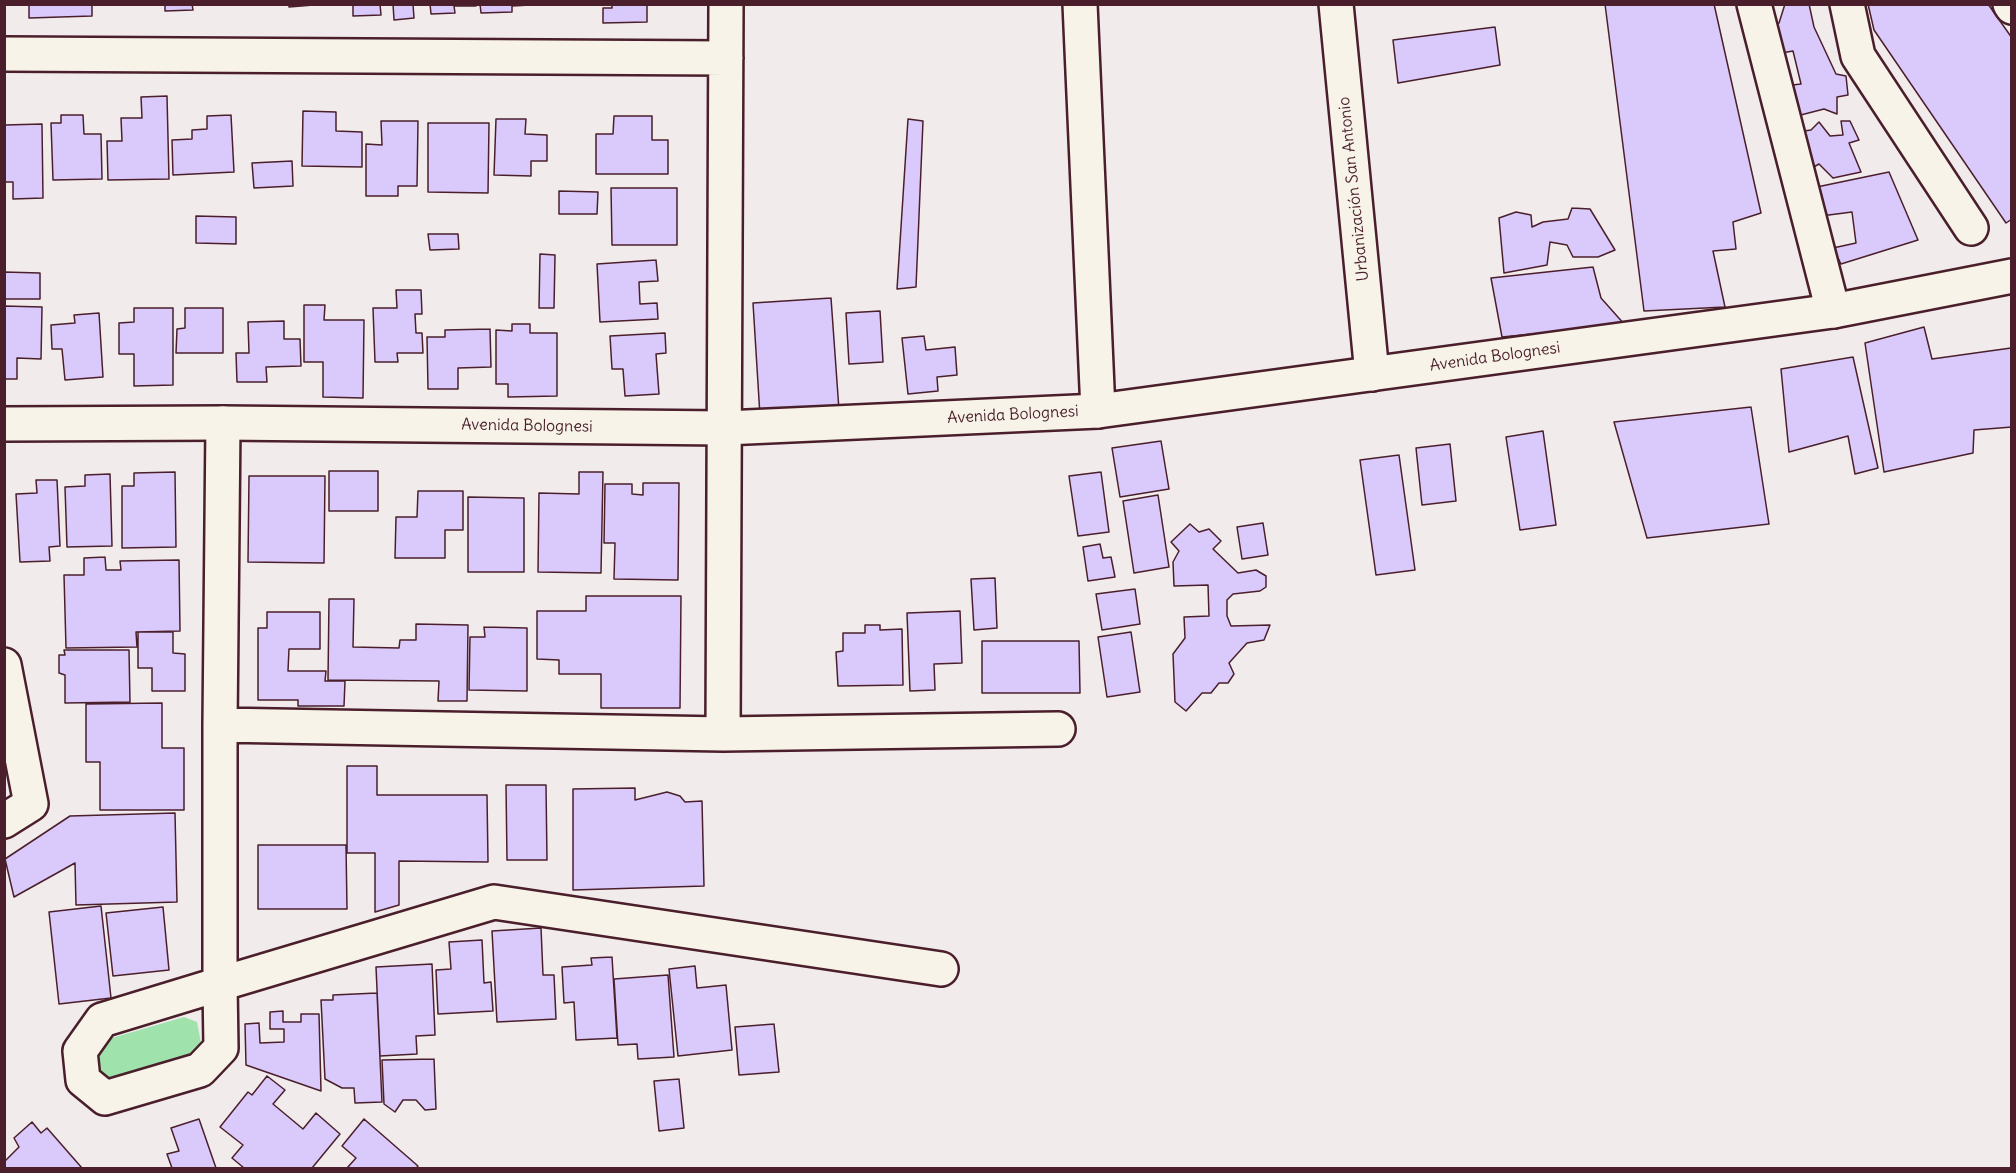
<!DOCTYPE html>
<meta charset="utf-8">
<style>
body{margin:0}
#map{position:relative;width:2016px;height:1173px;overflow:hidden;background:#f1ebec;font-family:Delius,sans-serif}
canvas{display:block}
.frame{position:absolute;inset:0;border:6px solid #4a1f2b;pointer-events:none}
</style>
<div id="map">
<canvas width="2016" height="1173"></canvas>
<div class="frame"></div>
</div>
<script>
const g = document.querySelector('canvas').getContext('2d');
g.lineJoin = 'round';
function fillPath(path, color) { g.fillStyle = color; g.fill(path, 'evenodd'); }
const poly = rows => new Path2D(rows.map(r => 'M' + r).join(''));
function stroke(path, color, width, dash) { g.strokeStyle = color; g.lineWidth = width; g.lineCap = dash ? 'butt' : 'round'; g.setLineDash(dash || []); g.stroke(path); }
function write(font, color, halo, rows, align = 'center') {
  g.font = font + ' Delius,sans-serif'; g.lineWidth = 5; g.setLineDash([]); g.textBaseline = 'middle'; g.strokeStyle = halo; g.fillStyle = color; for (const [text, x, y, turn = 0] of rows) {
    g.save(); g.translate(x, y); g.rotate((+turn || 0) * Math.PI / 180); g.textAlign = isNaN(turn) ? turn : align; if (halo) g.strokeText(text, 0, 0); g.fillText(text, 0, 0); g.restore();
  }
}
fillPath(poly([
 [184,1017,197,1022,201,1043,191,1054,109,1078,96,1069,94,1056,105,1040]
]), '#9fe2ac');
const building = poly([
 [29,4,92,4,92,16,29,18,29,4],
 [165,4,192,4,193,10,165,11,165,4],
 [289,4,326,4,289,7,289,4],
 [353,4,380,4,381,15,353,16,353,4],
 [393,4,413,4,414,18,394,20,393,4],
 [430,4,476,4,476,6,454,6,455,13,431,14,430,4],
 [480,4,530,4,530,5,512,6,512,12,481,13,480,4],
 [612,4,647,4,647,22,603,23,603,8,612,8,612,4],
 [1605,4,1714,4,1761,213,1733,222,1736,249,1713,251,1725,307,1644,311,1605,4],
 [1785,4,1809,4,1814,27,1836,74,1846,76,1848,95,1837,97,1837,114,1824,109,1793,117,1784,86,1801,84,1793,51,1776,54,1769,23,1779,23,1785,4],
 [1868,4,1988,4,2012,38,2012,219,2006,223,1874,30,1868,4],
 [1495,27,1500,65,1398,83,1393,40,1495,27],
 [167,96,169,179,108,180,107,141,122,141,121,118,142,118,141,97,167,96],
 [303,111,336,112,336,131,362,132,362,167,302,166,303,111],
 [61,115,83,115,84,134,101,134,102,179,53,180,51,123,61,123,61,115],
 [231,115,234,172,173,175,172,140,192,139,192,130,207,129,207,116,231,115],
 [614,116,652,116,652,140,668,140,668,174,596,174,596,134,613,134,614,116],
 [496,119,526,119,525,134,547,135,547,161,531,161,531,176,494,175,496,119],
 [908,119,923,121,916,287,897,289,908,119],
 [381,121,418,121,417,186,398,186,398,196,366,196,366,144,382,145,381,121],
 [1841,121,1850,121,1859,140,1849,143,1861,172,1833,178,1819,164,1803,173,1797,132,1811,130,1819,122,1830,136,1843,135,1841,121],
 [428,123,489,123,488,193,428,192,428,123],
 [42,124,43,198,13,199,13,182,4,182,5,125,42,124],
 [292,161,293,186,254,188,252,163,292,161],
 [1889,172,1918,240,1841,264,1833,248,1856,243,1852,212,1821,216,1812,188,1889,172],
 [611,188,677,188,677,245,612,245,611,188],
 [559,191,598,192,597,214,559,214,559,191],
 [1572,208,1590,209,1615,250,1598,257,1573,257,1567,245,1550,242,1547,265,1504,273,1499,218,1516,212,1531,215,1532,227,1543,222,1568,219,1572,208],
 [196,216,236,217,236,244,196,243,196,216],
 [428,234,458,234,459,249,430,250,428,234],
 [540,254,555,255,554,308,539,308,540,254],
 [656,260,658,281,639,282,640,304,657,303,658,319,600,322,597,264,656,260],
 [1593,267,1601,298,1625,325,1502,337,1491,278,1593,267],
 [4,272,40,273,40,299,4,299,4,272],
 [396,290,421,290,422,314,415,314,416,333,422,333,423,353,397,353,398,362,375,362,373,308,397,308,396,290],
 [831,298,839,410,760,416,753,303,831,298],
 [304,305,325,305,324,320,364,320,363,398,323,397,323,362,304,362,304,305],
 [4,306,42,307,41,359,17,358,17,379,4,379,4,306],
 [134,308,173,308,173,385,134,386,134,354,119,354,119,323,134,322,134,308],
 [185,308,223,308,223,353,176,353,177,329,185,328,185,308],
 [880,311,883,362,849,364,846,313,880,311],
 [99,313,103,377,65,380,62,349,52,349,51,325,75,323,74,315,99,313],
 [284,321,284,339,300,339,301,366,266,367,267,382,237,382,236,353,249,353,248,322,284,321],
 [512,324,530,324,530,333,557,333,557,396,508,397,508,384,496,384,496,330,512,331,512,324],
 [1924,327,1932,359,2011,348,2012,427,1974,430,1973,453,1884,472,1865,343,1924,327],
 [490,329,491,367,458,368,458,389,428,389,427,337,445,337,445,330,490,329],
 [665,333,666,353,656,354,659,394,625,396,623,369,612,369,610,336,665,333],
 [924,336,926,350,955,347,957,375,937,377,938,391,908,394,902,338,924,336],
 [1853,357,1878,468,1855,474,1848,436,1789,452,1781,369,1853,357],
 [1751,407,1769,524,1647,538,1614,422,1751,407],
 [1543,431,1556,525,1520,530,1506,437,1543,431],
 [1161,441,1169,489,1120,497,1112,448,1161,441],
 [1450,444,1456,501,1422,505,1416,448,1450,444],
 [1399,455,1415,570,1376,575,1360,460,1399,455],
 [329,471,378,471,378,511,329,511,329,471],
 [175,472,176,547,122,548,122,486,134,486,134,473,175,472],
 [579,472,603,472,601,573,538,572,539,493,579,494,579,472],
 [1101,472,1109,532,1078,536,1069,476,1101,472],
 [110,474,112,546,67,547,65,487,85,486,85,475,110,474],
 [249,476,325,476,324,563,248,562,249,476],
 [36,480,57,480,60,546,49,547,50,561,20,562,16,494,37,493,36,480],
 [643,483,679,483,678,580,614,579,615,543,604,543,605,484,632,484,632,494,643,495,643,483],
 [418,491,463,491,463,530,445,530,445,558,395,558,396,517,417,517,418,491],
 [1158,495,1169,567,1134,573,1123,501,1158,495],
 [468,497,524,498,524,572,468,572,468,497],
 [1263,523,1268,555,1242,559,1237,527,1263,523],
 [1190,524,1199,532,1209,529,1221,541,1213,549,1238,573,1256,570,1266,576,1266,587,1260,591,1233,594,1227,600,1227,616,1231,626,1270,625,1264,640,1247,643,1229,663,1234,674,1228,683,1219,683,1211,693,1202,693,1186,711,1175,702,1173,654,1185,638,1184,617,1209,616,1208,585,1174,586,1173,562,1179,551,1171,542,1190,524],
 [1100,544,1103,558,1111,557,1115,577,1088,581,1083,547,1100,544],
 [105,557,106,570,121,570,120,561,179,560,180,631,136,632,137,647,66,648,64,575,84,575,84,558,105,557],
 [995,578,997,628,974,630,971,579,995,578],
 [1135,589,1140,624,1102,630,1096,594,1135,589],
 [586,596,681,596,680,708,601,708,601,674,559,674,559,660,537,659,537,611,586,611,586,596],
 [329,599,354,599,353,647,399,648,400,640,416,640,416,624,468,625,467,701,438,701,439,681,328,680,329,599],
 [960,611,962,663,934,664,935,690,910,691,907,613,960,611],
 [267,612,320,612,320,649,289,649,288,671,326,671,325,681,345,681,344,706,298,706,298,700,258,700,258,628,267,628,267,612],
 [865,625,880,625,880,630,902,629,903,685,838,686,836,652,843,651,843,633,865,633,865,625],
 [484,627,527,628,527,691,469,690,470,637,485,637,484,627],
 [138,632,173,632,173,653,185,654,185,691,152,691,152,668,138,668,138,632],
 [1131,632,1140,692,1107,697,1098,637,1131,632],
 [982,641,1079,641,1080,693,982,693,982,641],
 [64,650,129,650,130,702,65,703,65,675,59,673,59,655,65,655,64,650],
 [162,703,162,748,184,748,184,810,100,810,100,762,86,762,86,704,162,703],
 [347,766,377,766,377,795,487,795,488,862,399,861,399,905,375,912,375,853,347,853,347,766],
 [506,785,546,785,547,860,507,860,506,785],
 [635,788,635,800,667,792,680,796,685,802,702,801,704,886,573,890,573,789,635,788],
 [175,813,177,902,76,905,75,863,14,897,5,859,70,816,175,813],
 [258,845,346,845,347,909,258,909,258,845],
 [101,906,111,998,59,1004,49,912,101,906],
 [163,907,169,970,113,976,106,913,163,907],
 [541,928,543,975,554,975,556,1019,497,1022,492,931,541,928],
 [482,940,484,983,491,982,493,1011,438,1014,436,970,451,969,449,942,482,940],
 [612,957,617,1038,576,1040,574,1002,564,1003,562,967,592,965,591,958,612,957],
 [432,964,435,1035,416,1036,417,1054,380,1056,376,967,432,964],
 [695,966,697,988,726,985,732,1050,678,1056,669,969,695,966],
 [668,975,674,1057,638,1059,637,1044,618,1045,614,979,668,975],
 [377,993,382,1102,355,1103,354,1088,342,1088,325,1079,321,1000,333,1000,333,995,377,993],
 [283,1011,283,1022,301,1022,301,1014,319,1014,321,1091,246,1065,245,1024,259,1023,260,1043,284,1042,284,1029,270,1029,270,1012,283,1011],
 [774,1024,779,1072,739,1075,735,1027,774,1024],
 [434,1059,436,1109,425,1110,416,1100,403,1100,395,1112,384,1104,382,1060,434,1059],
 [267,1076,285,1090,273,1104,303,1129,316,1113,340,1134,312,1168,244,1168,232,1158,243,1145,220,1127,248,1092,252,1095,267,1076],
 [679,1079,684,1128,659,1131,654,1081,679,1079],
 [199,1119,216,1168,172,1168,167,1154,179,1151,171,1128,199,1119],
 [364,1119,418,1166,416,1168,347,1168,356,1158,342,1146,364,1119],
 [32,1122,41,1133,47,1128,82,1168,4,1168,4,1162,19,1147,14,1138,32,1122]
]);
fillPath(building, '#dacafc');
stroke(building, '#4a1f2b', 1.5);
const minor = poly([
 [1080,4,1098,411],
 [1336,4,1372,374],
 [1754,4,1833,311],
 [1847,4,1858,56,1971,228],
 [2010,4,2012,7],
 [4,54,726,58],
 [223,423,220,725,220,984,221,1048,200,1070,105,1098,83,1080,80,1051,102,1020,220,984,494,902,941,969],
 [4,665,31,804,4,821],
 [220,725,723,734,1058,729],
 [723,734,726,4]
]);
const major = poly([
 [4,424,223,423,725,428,1098,411,1833,311,2012,276]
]);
stroke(minor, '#4a1f2b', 38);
stroke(major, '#4a1f2b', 38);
stroke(minor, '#f7f3e8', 33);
stroke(major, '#f7f3e8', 33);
write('16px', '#4a1f2b', '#f7f3e8', [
 ["Urbanización San Antonio",1354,189,-96],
 ["Avenida Bolognesi",1495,357,-8],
 ["Avenida Bolognesi",1013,415,-3],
 ["Avenida Bolognesi",527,426,1]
]);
</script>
